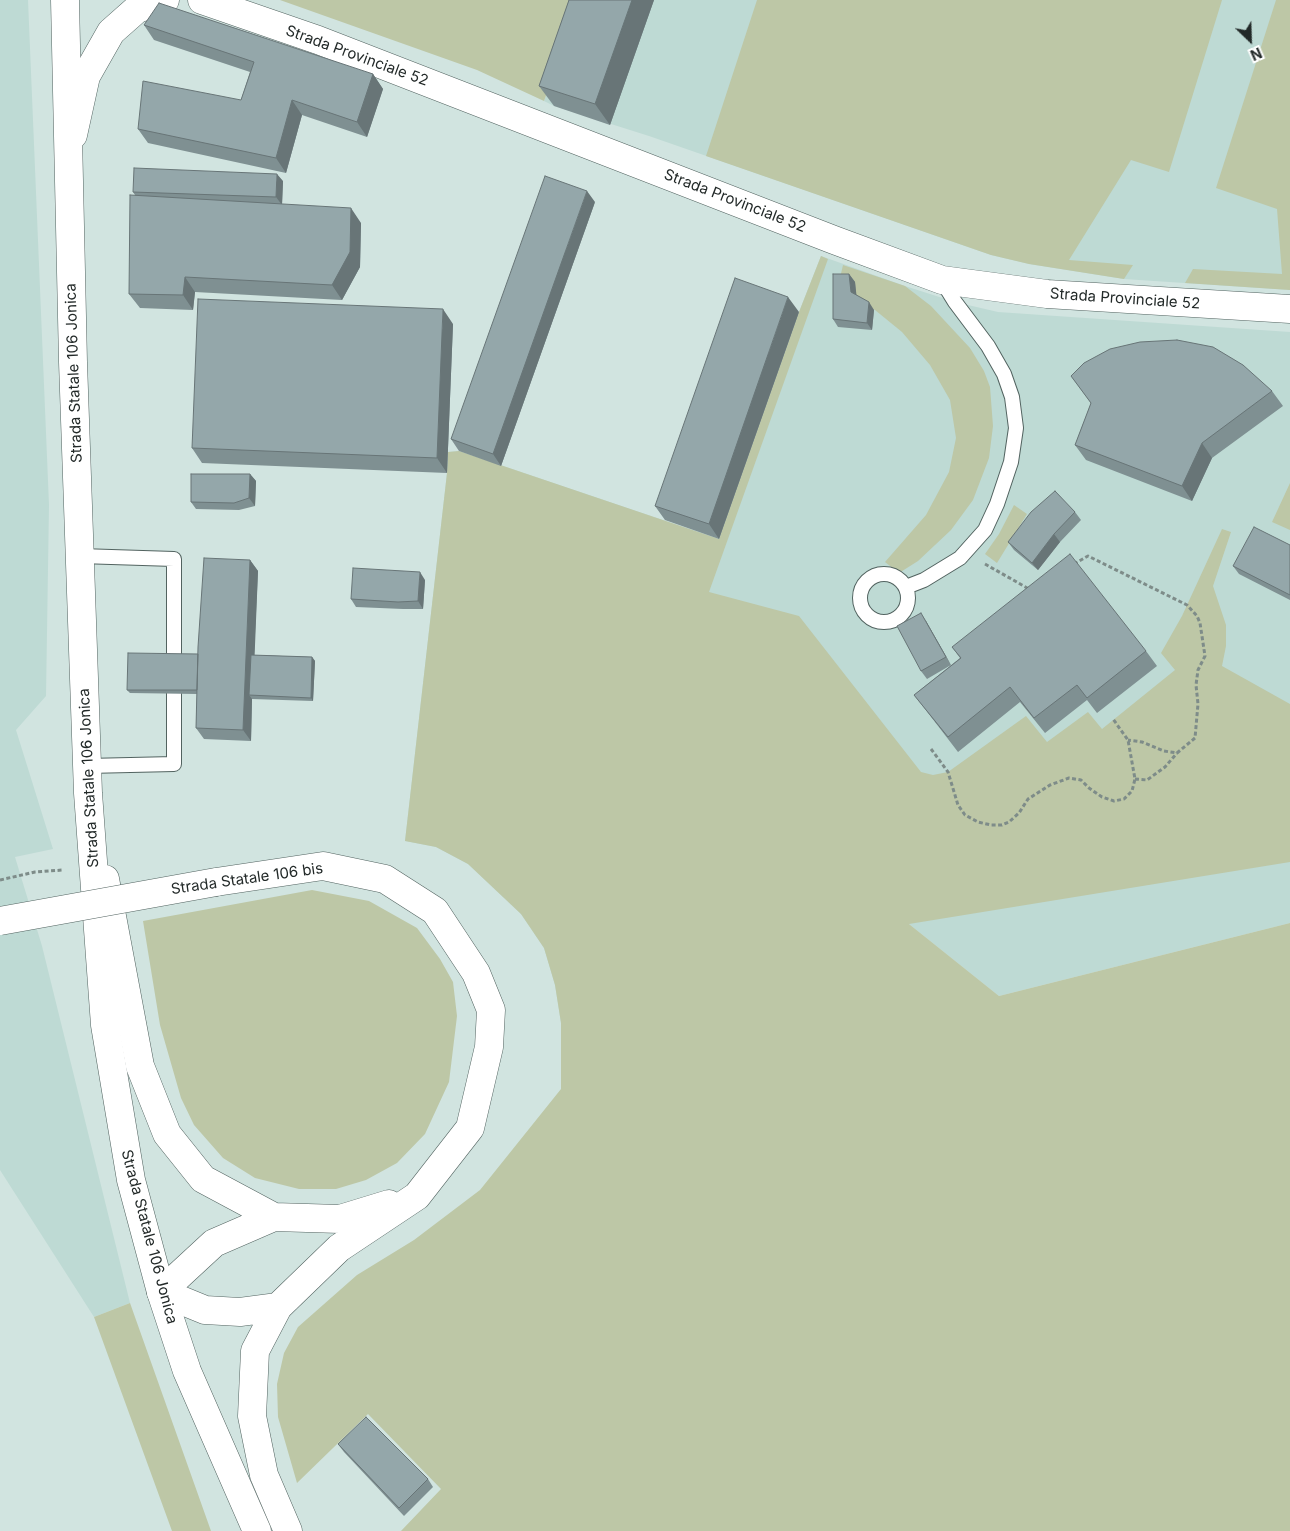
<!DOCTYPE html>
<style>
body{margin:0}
#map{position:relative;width:1290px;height:1531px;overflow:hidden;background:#d1e4e0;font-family:Inter,sans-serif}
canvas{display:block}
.north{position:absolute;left:1225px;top:15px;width:50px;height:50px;-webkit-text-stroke:4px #fff;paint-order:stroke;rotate:156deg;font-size:14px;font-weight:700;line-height:20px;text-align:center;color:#222928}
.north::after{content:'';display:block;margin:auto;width:18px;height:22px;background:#222928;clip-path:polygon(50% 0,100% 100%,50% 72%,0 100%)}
</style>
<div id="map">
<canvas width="1290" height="1531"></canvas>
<div class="north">N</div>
</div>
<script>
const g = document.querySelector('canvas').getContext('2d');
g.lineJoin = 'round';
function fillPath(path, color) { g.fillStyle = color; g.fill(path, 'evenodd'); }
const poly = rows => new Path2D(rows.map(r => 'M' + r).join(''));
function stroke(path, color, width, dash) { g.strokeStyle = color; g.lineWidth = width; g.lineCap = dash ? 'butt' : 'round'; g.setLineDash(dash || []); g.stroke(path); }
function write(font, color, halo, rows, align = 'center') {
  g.font = font + ' Inter,sans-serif'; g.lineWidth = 4; g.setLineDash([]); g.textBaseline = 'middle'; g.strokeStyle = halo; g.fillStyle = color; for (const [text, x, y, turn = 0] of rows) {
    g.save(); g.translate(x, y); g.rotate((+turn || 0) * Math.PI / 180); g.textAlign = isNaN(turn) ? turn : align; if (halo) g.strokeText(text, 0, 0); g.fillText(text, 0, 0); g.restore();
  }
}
fillPath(poly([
 [0,0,28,0,49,505,46,696,16,730,53,849,15,857,42,946,130,1303,94,1317,0,1170],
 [581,0,1290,0,1290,290,1124,279,1029,264,991,255,649,136,554,106,544,101],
 [821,256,905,286,955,302,998,312,1290,332,1290,923,999,996,909,924,561,1089,561,1023,555,985,544,948,521,914,468,864,436,847,405,841,447,473,448,452,459,451,719,539,799,312]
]), '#bedad4');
fillPath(poly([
 [280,0,581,0,544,101,477,70],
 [757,0,1222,0,1169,172,1131,160,1069,260,1133,265,1124,279,1029,264,991,255,706,156],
 [1276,0,1290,0,1290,290,1185,283,1193,269,1282,274,1277,209,1216,188],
 [821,256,828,259,709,592,799,616,921,772,933,775,948,772,1026,716,1047,742,1088,712,1102,729,1175,670,1161,653,1182,616,1222,529,1231,532,1213,586,1226,625,1226,646,1222,666,1290,704,1290,862,909,924,999,996,1290,923,1290,1531,401,1531,441,1489,368,1414,297,1483,278,1417,277,1384,284,1353,298,1327,357,1275,414,1240,480,1190,561,1089,561,1023,555,985,544,948,521,914,468,864,436,847,405,841,447,473,448,452,459,451,719,539,799,312],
 [843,265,905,286,931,306,970,348,984,371,990,387,993,426,989,458,973,500,951,530,918,561,899,573,885,562,926,515,949,472,956,438,950,400,930,365,902,332,875,310,857,300,839,282],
 [1290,483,1290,530,1272,522],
 [1014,505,1027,514,997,563,985,554,999,534],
 [312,890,369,901,417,928,440,959,453,982,457,1016,449,1082,425,1134,397,1163,366,1180,336,1189,299,1189,255,1178,223,1158,194,1125,181,1098,160,1025,143,921],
 [130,1303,211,1531,172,1531,94,1317]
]), '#bdc7a6');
const service = poly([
 [80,556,174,559,174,764,87,766],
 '860 598a24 24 0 1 1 48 0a24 24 0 1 1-48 0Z',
 [906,587,924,580,960,558,985,530,997,504,1011,462,1016,428,1012,397,1004,374,988,346,955,302,942,281]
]);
const tertiary = poly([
 [202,0,318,40,834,240,942,280,1047,294,1290,309],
 [73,135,86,76,111,32,137,9,165,0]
]);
const secondary = poly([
 [105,879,140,1066,167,1134,203,1179,274,1217],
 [216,882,323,866,385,879,435,911,476,973,491,1010,489,1047,470,1128,417,1196,339,1248,278,1307,255,1351,252,1416,264,1475,288,1531],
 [278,1307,240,1312,205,1310,161,1292,214,1243,274,1217,340,1219,389,1204]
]);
const primary = poly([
 [65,0,73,362,88,793,105,1025,131,1180,161,1292,187,1371,257,1531]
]);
stroke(service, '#526360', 16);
stroke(tertiary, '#526360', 29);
stroke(secondary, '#526360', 29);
stroke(primary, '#526360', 29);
stroke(poly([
 [985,564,1029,589],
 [1074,564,1088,556,1187,605,1197,616,1200,623,1205,656,1198,670,1196,685,1198,704,1195,738,1177,753,1164,751,1142,742,1128,740],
 [931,749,948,772,958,805,965,815,978,822,991,825,1002,825,1009,822,1019,813,1028,799,1050,785,1069,778,1081,780,1089,788,1102,797,1114,801,1124,799,1132,791,1135,779,1128,740,1113,719],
 [1135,779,1147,780,1165,767,1177,753],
 [0,880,35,872,63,870]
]), '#7e8c89', 3, [4, 2.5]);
stroke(service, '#fff', 14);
stroke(tertiary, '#fff', 28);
stroke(secondary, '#fff', 28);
stroke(primary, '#fff', 28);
const secondaryBridge = poly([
 [0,921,216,882]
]);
stroke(secondaryBridge, '#526360', 29, []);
stroke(secondaryBridge, '#fff', 28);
fillPath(poly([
 [569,0,654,0,610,125,554,106,539,86],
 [144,25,373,74,383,89,367,137,302,115,286,173,148,143,138,129,241,100,250,72,154,40],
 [283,181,282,204,361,223,360,267,342,300,195,292,193,310,140,308,129,294,135,195,133,192],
 [595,202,501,466,459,451,451,439],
 [849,274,855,282,856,295,874,310,872,330,838,327,833,319],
 [799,312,719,539,665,520,655,506],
 [453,324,447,473,202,463,192,448],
 [1071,376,1272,391,1283,406,1212,458,1192,501,1086,460,1075,445,1091,403],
 [250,474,256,481,255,506,239,510,196,509,191,502],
 [1075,512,1081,520,1060,542,1038,570,1014,550,1008,542],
 [1290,545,1290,600,1239,574,1233,566],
 [250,560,258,571,254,655,312,657,315,661,313,701,252,699,251,741,204,739,196,728,197,694,130,693,127,690,198,654],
 [425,580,423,609,403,609,356,607,351,599],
 [926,621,951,665,927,679,921,671],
 [952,647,1146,651,1157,666,1097,713,1087,700,1045,733,1020,702,958,752,925,709,914,695,960,658],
 [338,1444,428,1479,433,1487,404,1516,344,1452]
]), '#7f9092');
fillPath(poly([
 [632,0,654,0,610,125,595,104],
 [373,74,383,89,367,137,357,122],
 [292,100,302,115,286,173,276,158],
 [277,174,283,181,282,205,276,197],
 [587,191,595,202,501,466,493,454],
 [351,208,361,223,360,267,342,300,332,285],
 [849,274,855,282,857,300,851,292],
 [185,277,195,292,193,310,183,295],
 [788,297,799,312,719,539,709,524],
 [869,302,874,310,872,330,867,323],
 [443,309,453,324,447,473,437,458],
 [1202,443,1212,458,1192,501,1182,486],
 [250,474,256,481,255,506,249,498],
 [1054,534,1060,542,1038,570,1032,563],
 [250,560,258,571,253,695,249,695,252,699,251,741,243,730],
 [420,572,425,580,423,609,418,601],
 [921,613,926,621,951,665,946,657],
 [312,657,315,661,313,701,311,698]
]), '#687577');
const building = poly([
 [569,0,632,0,595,104,539,86,569,0],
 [159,3,373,74,357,122,292,100,276,158,138,129,143,81,241,100,254,62,144,25,159,3],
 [134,168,277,174,276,197,133,192,134,168],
 [545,176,587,191,493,454,451,439,545,176],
 [130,195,351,208,350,252,332,285,185,277,183,295,129,294,130,195],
 [833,274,849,274,851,292,869,302,867,323,833,319,833,274],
 [735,278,788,297,709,524,655,506,735,278],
 [198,299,443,309,437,458,192,448,198,299],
 [1177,340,1213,347,1243,365,1272,391,1202,443,1182,486,1075,445,1091,403,1071,376,1084,363,1110,349,1140,342,1177,340],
 [191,474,250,474,249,498,234,503,191,502,191,474],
 [1055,491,1075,512,1054,534,1032,563,1008,542,1031,512,1055,491],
 [1254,527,1290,545,1290,595,1233,566,1254,527],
 [1070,554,1146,651,1087,698,1077,685,1034,718,1010,687,948,737,914,695,961,658,952,647,1070,554],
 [204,558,250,560,243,730,196,728,198,647,204,558],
 [353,568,420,572,418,601,398,602,351,599,353,568],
 [921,613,946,657,921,671,897,626,921,613],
 [128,653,198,654,197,690,127,690,128,653],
 [251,655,312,657,311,698,249,695,251,655],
 [366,1417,428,1479,399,1508,338,1444,366,1417]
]);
fillPath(building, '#94a7aa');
stroke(building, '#687577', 1);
write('15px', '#222928', '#fff', [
 ["Strada Provinciale 52",357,56,20],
 ["Strada Provinciale 52",735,201,21],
 ["Strada Provinciale 52",1125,299,4],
 ["Strada Statale 106 Jonica",74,373,-92],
 ["Strada Statale 106 Jonica",89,778,-93],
 ["Strada Statale 106 bis",247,879,-8],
 ["Strada Statale 106 Jonica",149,1237,75]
]);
</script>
